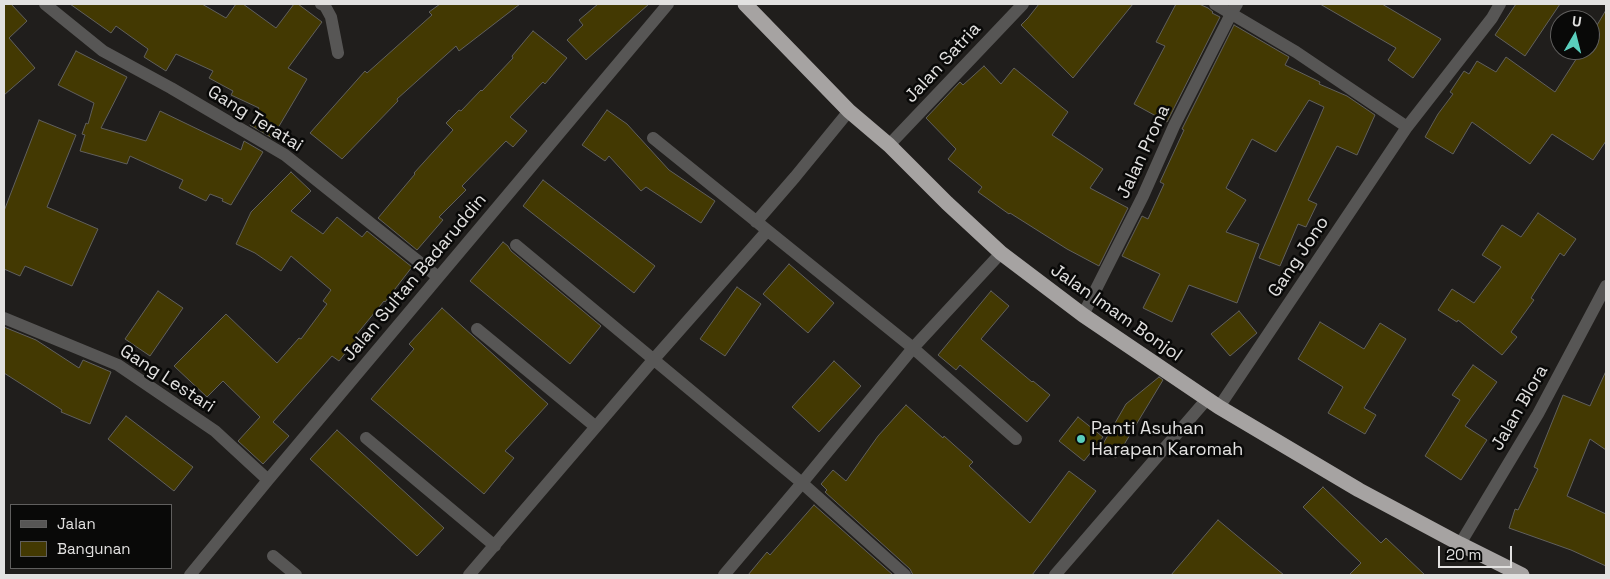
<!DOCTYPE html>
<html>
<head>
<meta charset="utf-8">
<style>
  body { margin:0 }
  #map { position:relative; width:1610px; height:579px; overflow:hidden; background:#201e1c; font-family:"Space Grotesk",sans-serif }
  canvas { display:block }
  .frame { position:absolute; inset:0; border:5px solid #e2e1e0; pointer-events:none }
  .legend { position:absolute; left:10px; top:504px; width:162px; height:65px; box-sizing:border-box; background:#090908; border:1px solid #605f5e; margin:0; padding:6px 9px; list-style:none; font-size:15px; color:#e2e1e0 }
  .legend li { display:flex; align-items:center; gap:10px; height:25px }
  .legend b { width:25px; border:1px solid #605f5e }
  .north { position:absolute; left:1550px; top:10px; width:50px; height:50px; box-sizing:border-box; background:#090908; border:1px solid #605f5e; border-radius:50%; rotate:8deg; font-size:14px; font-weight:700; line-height:20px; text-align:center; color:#e2e1e0 }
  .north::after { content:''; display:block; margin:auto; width:18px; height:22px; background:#5acebc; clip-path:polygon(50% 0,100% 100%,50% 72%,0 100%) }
  .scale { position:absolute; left:1438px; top:546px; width:74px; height:22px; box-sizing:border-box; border:2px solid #e2e1e0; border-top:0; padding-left:6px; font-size:15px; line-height:18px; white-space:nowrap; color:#e2e1e0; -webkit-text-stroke:4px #090908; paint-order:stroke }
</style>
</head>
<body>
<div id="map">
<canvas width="1610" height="579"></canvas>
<div class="frame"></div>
<ul class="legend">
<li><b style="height:6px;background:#575655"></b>Jalan</li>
<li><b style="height:14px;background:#433902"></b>Bangunan</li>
</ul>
<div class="north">U</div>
<div class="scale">20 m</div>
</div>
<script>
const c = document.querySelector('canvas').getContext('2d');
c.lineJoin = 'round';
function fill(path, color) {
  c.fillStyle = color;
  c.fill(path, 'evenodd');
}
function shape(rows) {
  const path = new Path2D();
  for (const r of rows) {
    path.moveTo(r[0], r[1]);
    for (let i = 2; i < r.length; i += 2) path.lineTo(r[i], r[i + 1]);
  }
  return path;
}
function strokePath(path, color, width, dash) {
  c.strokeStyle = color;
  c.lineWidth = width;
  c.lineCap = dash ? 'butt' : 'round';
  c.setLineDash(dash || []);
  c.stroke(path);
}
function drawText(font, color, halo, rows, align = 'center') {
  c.font = font + ' "Space Grotesk",sans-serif';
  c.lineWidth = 5;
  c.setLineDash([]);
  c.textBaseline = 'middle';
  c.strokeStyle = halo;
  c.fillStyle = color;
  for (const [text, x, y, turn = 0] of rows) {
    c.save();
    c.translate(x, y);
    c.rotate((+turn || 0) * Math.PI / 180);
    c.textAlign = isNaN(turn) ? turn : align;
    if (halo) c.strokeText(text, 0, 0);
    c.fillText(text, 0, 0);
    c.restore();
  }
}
const building = shape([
  [4,4,11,4,27,21,9,38,35,68,4,95,4,4],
  [70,4,202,4,226,18,236,4,243,4,276,28,294,4,298,4,322,22,288,68,307,79,272,138,250,125,259,108,231,95,233,91,209,78,213,71,176,54,166,71,144,57,148,49,116,26,111,33,70,4],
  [440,4,520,4,459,51,456,46,397,99,398,101,342,159,310,133,365,71,367,73,432,15,429,12,440,4],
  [598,4,649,4,586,60,567,40,583,25,579,20,598,4],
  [1039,4,1133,4,1073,78,1021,25,1028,18,1039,4],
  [1176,4,1199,4,1208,8,1213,12,1212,13,1220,17,1167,122,1134,104,1165,46,1156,42,1176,4],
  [1320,4,1382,4,1441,39,1413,78,1388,60,1396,48,1320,4],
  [1516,4,1560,4,1525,56,1495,35,1516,4],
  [1606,10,1606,141,1593,160,1552,134,1530,164,1472,122,1453,154,1425,137,1438,114,1453,94,1450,92,1464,71,1469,74,1477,61,1496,72,1506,57,1555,92,1582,50,1590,50,1590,37,1606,10],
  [1234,25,1289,57,1285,65,1320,82,1319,84,1347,96,1375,115,1357,155,1337,146,1308,200,1317,204,1306,227,1298,224,1280,266,1259,258,1324,107,1309,100,1276,152,1252,139,1226,188,1246,200,1226,232,1259,244,1237,303,1189,285,1172,322,1143,308,1160,274,1122,256,1142,216,1148,219,1164,184,1160,182,1184,130,1182,129,1234,25],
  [533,31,567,58,545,84,543,82,510,117,527,131,513,147,506,141,462,186,466,190,439,217,443,220,417,250,378,218,415,174,414,173,453,130,446,123,459,110,461,111,481,90,482,91,513,58,512,56,533,31],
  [76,51,127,77,101,128,146,141,160,111,241,150,244,141,263,152,231,205,222,201,223,199,210,194,206,201,179,188,183,180,130,156,127,164,80,151,85,135,82,134,86,123,88,124,94,103,58,85,76,51],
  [984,66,1001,84,1014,68,1068,112,1052,135,1103,169,1090,188,1128,208,1099,266,1067,249,1010,213,1009,214,978,192,982,187,948,159,956,149,926,118,960,82,963,85,984,66],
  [607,110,627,124,669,170,715,201,701,223,646,187,641,191,609,156,605,161,582,145,607,110],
  [39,120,76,135,47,207,98,229,72,286,25,266,20,276,4,269,4,211,39,120],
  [291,172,311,191,291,211,323,234,337,217,362,237,367,231,412,267,385,302,384,301,357,334,359,336,339,361,332,356,273,422,289,436,263,464,238,441,260,417,223,381,207,397,174,366,226,314,277,363,299,338,301,339,327,304,323,301,331,290,291,256,281,271,255,253,236,244,251,212,291,172],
  [543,180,655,266,634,293,523,206,543,180],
  [1538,213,1576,239,1564,256,1560,253,1531,298,1534,300,1511,332,1517,337,1502,355,1458,320,1457,322,1438,310,1452,289,1474,303,1501,267,1482,255,1502,225,1521,237,1538,213],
  [503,242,508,246,511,251,601,326,570,364,470,281,503,242],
  [789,264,834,303,808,333,763,294,789,264],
  [737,287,761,304,725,356,700,339,737,287],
  [158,291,183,308,150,356,125,339,158,291],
  [991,291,1009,306,981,339,1032,382,1033,381,1050,395,1027,422,960,365,956,370,938,355,991,291],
  [442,308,548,404,505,451,514,458,484,494,371,399,414,349,409,344,442,308],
  [1239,311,1257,333,1230,356,1211,334,1239,311],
  [1320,322,1364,349,1380,323,1406,339,1364,408,1376,415,1365,434,1328,413,1343,387,1298,359,1320,322],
  [4,327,36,340,79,368,83,360,111,372,90,424,61,412,62,410,4,373,4,327],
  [834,361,861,386,819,432,792,407,834,361],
  [1473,365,1497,382,1465,426,1487,440,1461,480,1425,456,1460,400,1452,395,1473,365],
  [1606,371,1606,450,1590,439,1567,496,1606,514,1606,566,1571,550,1509,528,1515,509,1518,510,1538,469,1534,467,1563,395,1590,406,1606,371],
  [1159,377,1163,380,1116,458,1100,449,1126,404,1159,377],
  [906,405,943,438,944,436,973,462,969,466,1030,523,1069,471,1096,491,1032,575,913,575,910,569,825,492,827,490,821,484,833,470,846,481,878,436,906,405],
  [126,416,193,467,174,491,108,439,126,416],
  [1078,417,1103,437,1084,461,1059,441,1078,417],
  [337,430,444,528,417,556,310,459,337,430],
  [1323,487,1381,543,1386,538,1425,575,1349,575,1361,563,1303,507,1323,487],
  [814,505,893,575,748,575,767,552,770,555,814,505],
  [1218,520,1284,575,1171,575,1218,520]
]);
fill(building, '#433902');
strokePath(building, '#61605d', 1);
strokePath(shape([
  [45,4,103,51,171,88,285,155,438,277],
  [321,4,325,6,331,17,338,53],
  [1215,4,1296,52,1407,127],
  [653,138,913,348,802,483,905,575],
  [889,145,1023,4],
  [756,222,795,177,849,111],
  [516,245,802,483,724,575],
  [1001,253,913,348,1016,439],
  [1083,315,1143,196,1174,126,1232,12,1237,4],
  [4,318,118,365,215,431,268,480],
  [477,329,596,427],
  [1219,407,1407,127,1492,18,1500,4],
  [366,438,495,546],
  [1460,544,1538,414,1606,286],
  [273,556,296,575],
  [190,575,268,480,668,4],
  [469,575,654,359,767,231],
  [1055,575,1207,399]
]), '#575655', 12);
strokePath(shape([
  [745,4,849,111,889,145,947,203,1001,253,1083,315,1219,407,1359,490,1460,544,1522,575]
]), '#a6a3a2', 15);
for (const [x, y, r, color] of [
  [1081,439,5,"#5acebc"]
]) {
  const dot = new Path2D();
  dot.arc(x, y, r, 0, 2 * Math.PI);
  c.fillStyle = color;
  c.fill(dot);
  strokePath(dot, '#090908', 2);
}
drawText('18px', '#e2e1e0', '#090908', [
  ["Jalan Satria",943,63,-47],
  ["Gang Teratai",255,119,32],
  ["Jalan Prona",1144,152,-65],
  ["Gang Jono",1299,257,-56],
  ["Jalan Sultan Badaruddin",415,278,-50],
  ["Jalan Imam Bonjol",1116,313,35],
  ["Gang Lestari",167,379,33],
  ["Jalan Blora",1520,408,-60]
]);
drawText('18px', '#e2e1e0', '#090908', [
  ["Panti Asuhan",1091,429],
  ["Harapan Karomah",1091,450]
], 'left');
</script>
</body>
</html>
